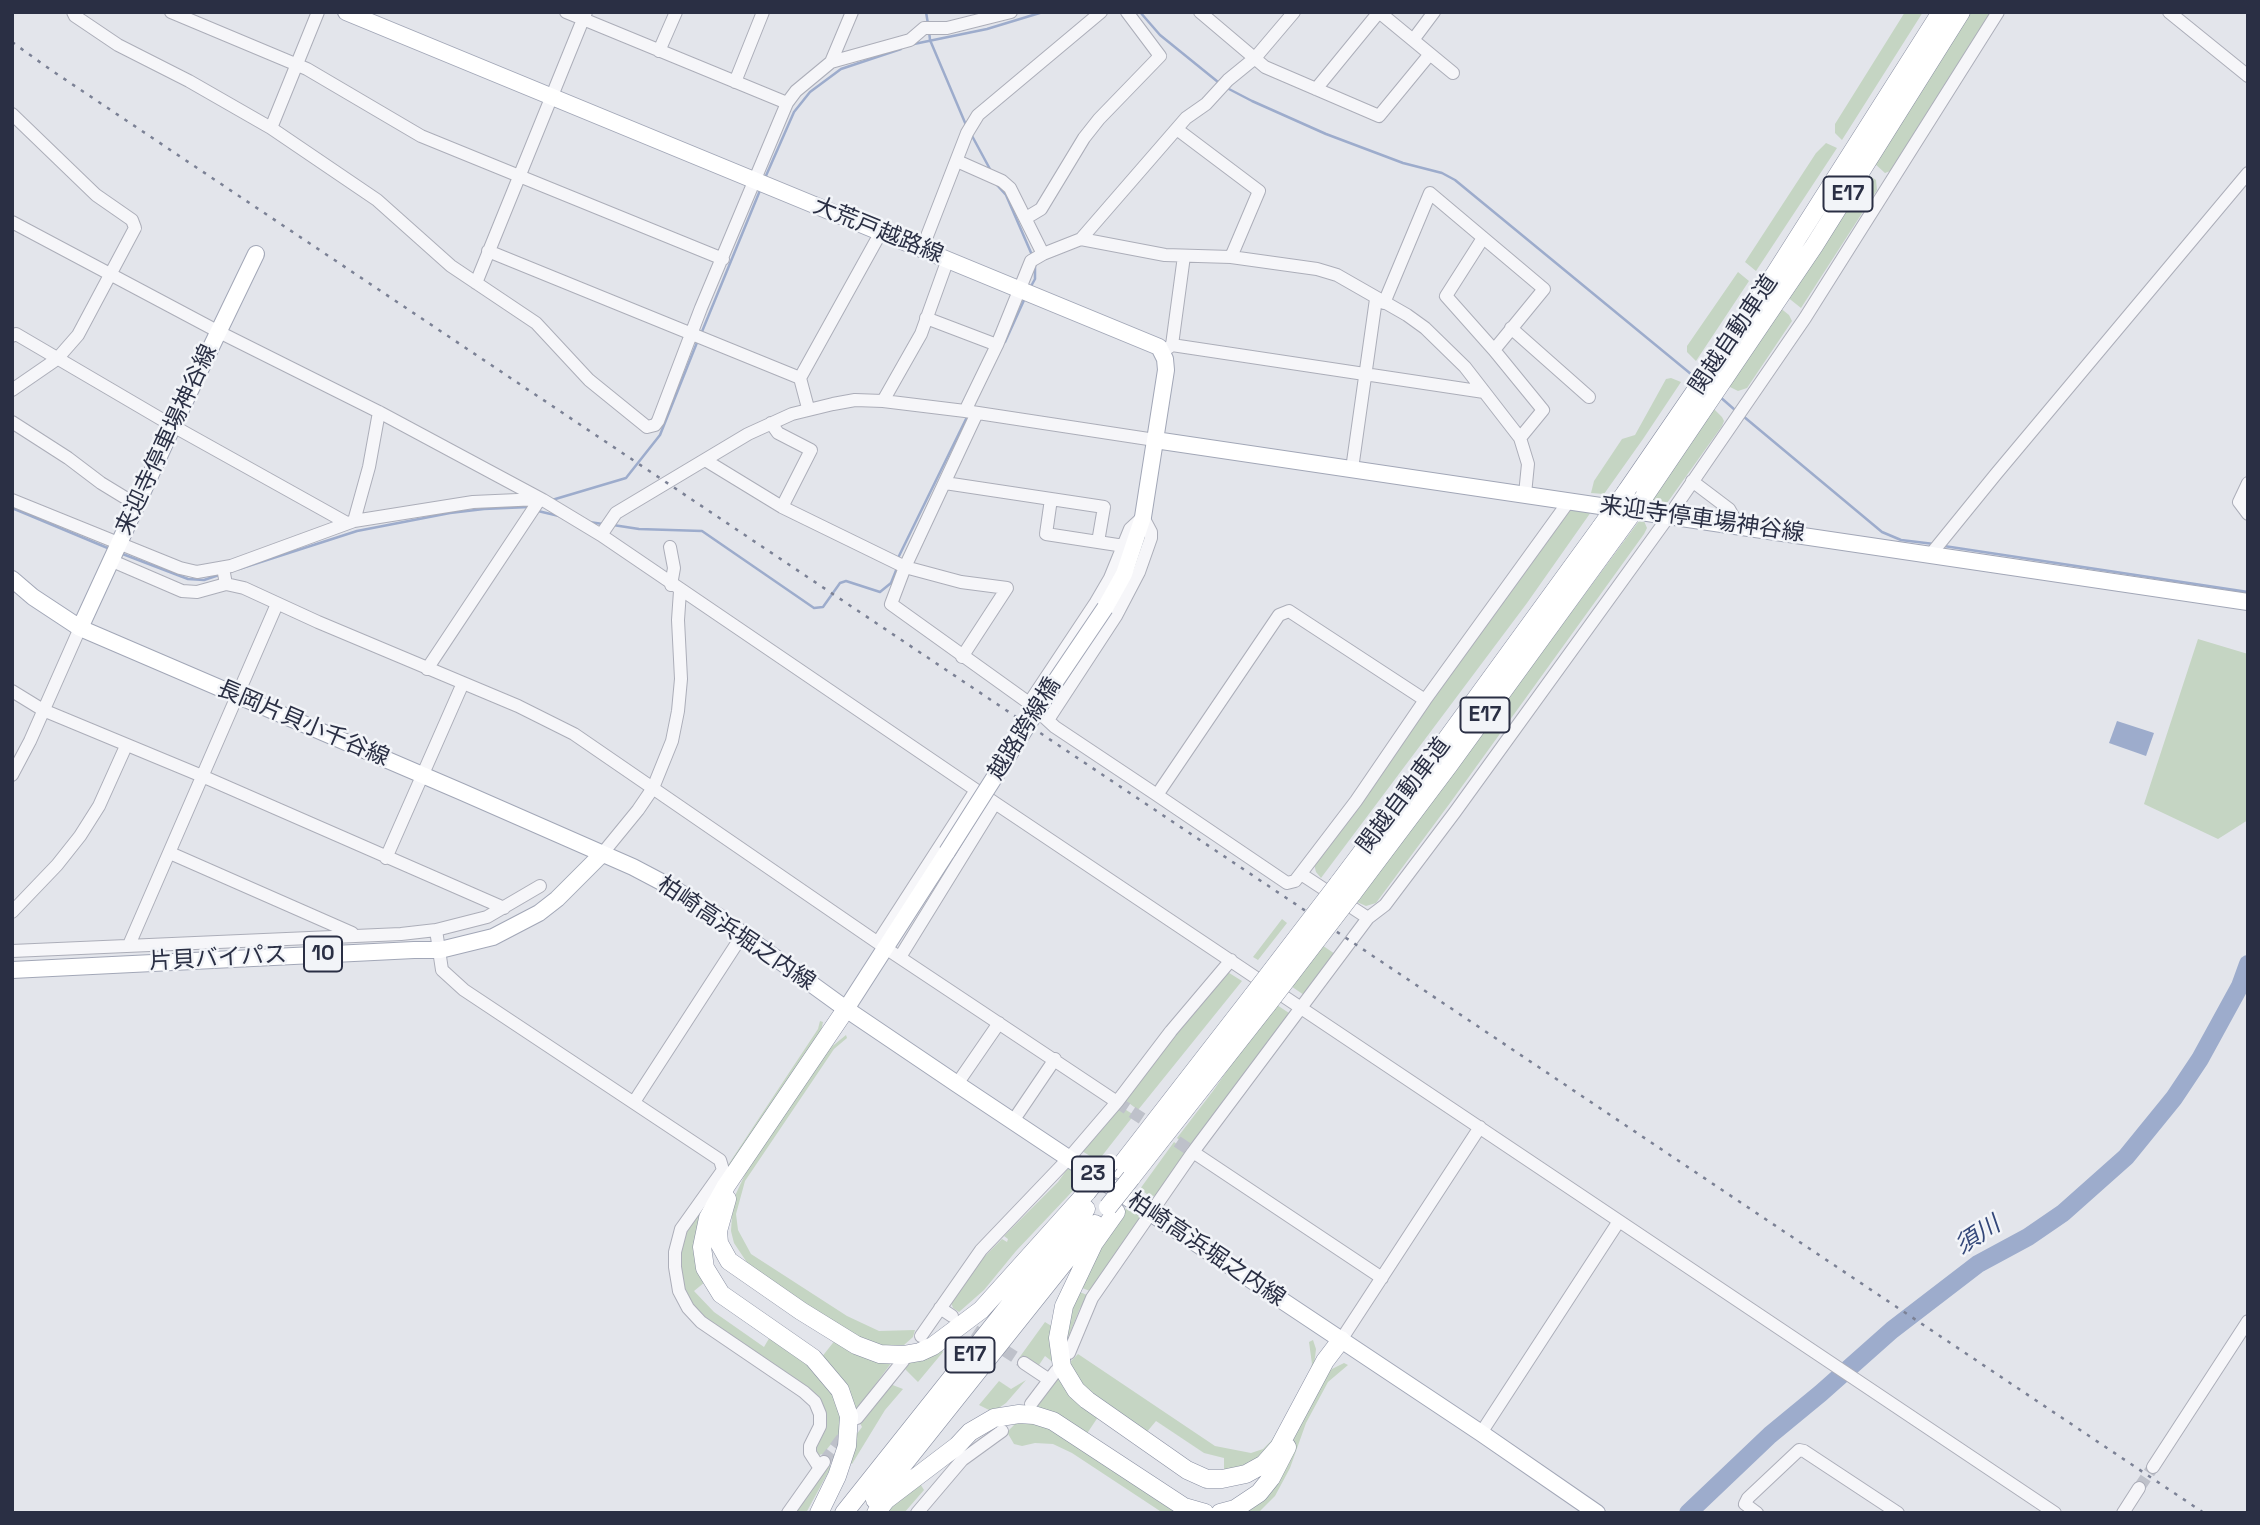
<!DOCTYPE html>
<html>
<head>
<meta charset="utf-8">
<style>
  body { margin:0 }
  #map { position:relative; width:2260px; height:1525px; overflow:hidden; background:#e3e5eb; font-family:"Space Grotesk",sans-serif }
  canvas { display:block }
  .frame { position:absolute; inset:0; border:14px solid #2a2f44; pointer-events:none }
</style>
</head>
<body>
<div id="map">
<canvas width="2260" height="1525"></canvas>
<div class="frame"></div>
</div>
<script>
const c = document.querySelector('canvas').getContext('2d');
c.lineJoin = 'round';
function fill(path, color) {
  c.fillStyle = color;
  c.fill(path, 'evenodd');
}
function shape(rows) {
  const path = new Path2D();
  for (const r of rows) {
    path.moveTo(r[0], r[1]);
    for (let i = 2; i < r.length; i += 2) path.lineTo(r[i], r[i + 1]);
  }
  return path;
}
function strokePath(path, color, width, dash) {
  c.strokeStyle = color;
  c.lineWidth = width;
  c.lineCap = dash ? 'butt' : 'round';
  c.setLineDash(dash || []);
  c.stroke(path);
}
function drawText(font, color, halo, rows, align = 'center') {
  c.font = font + ' "Space Grotesk","Noto Sans JP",sans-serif';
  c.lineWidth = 5;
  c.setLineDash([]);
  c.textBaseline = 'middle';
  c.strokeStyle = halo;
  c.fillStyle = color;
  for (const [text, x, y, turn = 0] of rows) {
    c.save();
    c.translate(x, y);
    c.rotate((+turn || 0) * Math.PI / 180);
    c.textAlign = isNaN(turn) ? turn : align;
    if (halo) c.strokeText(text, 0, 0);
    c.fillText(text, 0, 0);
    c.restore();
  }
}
fill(shape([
  [1905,12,1923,12,1842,140,1835,133,1835,124],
  [1969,12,1992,12,1893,170,1885,173,1874,163],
  [1826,143,1837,148,1756,271,1745,262,1816,153],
  [1867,174,1876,180,1877,190,1801,308,1786,296],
  [1738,272,1749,281,1696,361,1687,352,1687,346],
  [1779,307,1789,315,1792,321,1747,388,1738,391,1726,385],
  [1671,378,1681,382,1643,439,1604,494,1591,493,1594,481,1622,439,1635,435,1666,379],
  [1712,407,1722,417,1724,421,1722,426,1667,503,1646,501],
  [1570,508,1591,512,1527,603,1321,878,1316,872,1314,864],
  [1639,521,1644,521,1647,528,1644,534,1450,803,1376,903,1366,906,1357,902],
  [2198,639,2248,654,2248,820,2218,839,2144,804],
  [1282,919,1287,923,1258,960,1253,957],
  [1319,943,1335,954,1304,995,1288,984],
  [1226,971,1242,981,1138,1110,1125,1100,1124,1095],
  [1274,1003,1289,1013,1191,1147,1185,1144,1177,1138,1213,1091],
  [820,1021,823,1022,821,1031,707,1205,705,1282,694,1291,714,1312,764,1347,771,1335,823,1375,840,1410,841,1422,840,1433,823,1454,819,1455,814,1447,825,1429,825,1412,697,1313,683,1289,678,1264,685,1230,818,1029],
  [846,1035,847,1038,834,1049,745,1181,736,1214,738,1230,751,1254,847,1316,879,1331,915,1330,913,1337,904,1345,882,1346,850,1334,748,1264,734,1243,731,1231,733,1200,749,1166,829,1049],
  [1123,1108,1134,1115,1098,1161,1082,1151,1113,1109],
  [1174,1142,1185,1150,1187,1156,1161,1193,1151,1197,1140,1189],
  [1068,1168,1084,1179,1016,1251,984,1290,959,1312,953,1308,950,1299,978,1263,1002,1239,1007,1242,1008,1239,1004,1236,1058,1182],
  [1127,1207,1141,1217,1090,1291,1082,1288,1080,1292,1089,1296,1080,1308,1065,1345,1064,1323,1096,1250],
  [1045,1322,1053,1327,1050,1349,1054,1363,1045,1356,1039,1365,1033,1365,1019,1358],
  [836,1339,892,1362,854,1413,849,1388,834,1369,821,1358],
  [1313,1340,1316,1349,1314,1366,1270,1448,1244,1468,1224,1472,1224,1458,1204,1453,1156,1421,1146,1433,1088,1390,1075,1376,1070,1362,1078,1354,1215,1446,1251,1453,1263,1449,1272,1440,1296,1399,1310,1370,1312,1364,1309,1342],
  [941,1349,943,1352,918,1382,905,1369,909,1361],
  [1344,1363,1348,1365,1328,1382,1306,1423,1290,1468,1275,1496,1258,1513,1237,1513,1283,1465,1294,1437,1326,1375,1332,1369],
  [1059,1372,1100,1414,1086,1435,1036,1405],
  [1026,1380,1006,1403,993,1412,979,1405,999,1381,1011,1389],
  [890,1384,903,1389,885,1410,852,1464,848,1462,853,1439,862,1427,860,1423],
  [1037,1420,1188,1513,1163,1513,1072,1453,1053,1444,1035,1443,1022,1446,1014,1444,1007,1432,1017,1422],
  [827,1464,831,1467,806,1513,794,1513],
  [919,1482,924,1490,904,1513,885,1513]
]), '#c5d5c3');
fill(shape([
  [2117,721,2154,733,2146,756,2109,743]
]), '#9daccc');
strokePath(shape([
  [926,12,928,24],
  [1140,12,1160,35,1218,82],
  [929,31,930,40,966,125],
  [914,44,987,29,1043,12],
  [1227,88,1252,101,1326,134,1403,163,1442,173,1455,180,1697,379],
  [971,134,991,171],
  [765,178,794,112,810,92,841,69,901,49],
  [996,184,1006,195,1032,255],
  [1030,288,1035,279,1035,265],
  [701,334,761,188],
  [1005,342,1025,298],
  [1719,396,1735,410],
  [1743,416,1882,532,1901,540,1934,544],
  [552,500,626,478,660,435,698,340],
  [12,508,110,549],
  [538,511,559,516],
  [589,522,603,524],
  [613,525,639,529,702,531,814,608,823,607,840,583,846,581,880,592,891,583,897,568],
  [1944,546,2248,592],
  [120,553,188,579,204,580,219,575],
  [898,558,967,417],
  [239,569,357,531,450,513,484,509,529,507]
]), '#9daccc', 2.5);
strokePath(shape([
  [1688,1513,1770,1435,1821,1393,1892,1330,1978,1264,2028,1237,2063,1213,2126,1157,2174,1098,2200,1059,2240,986,2248,964]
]), '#9daccc', 18);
strokePath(shape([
  [1117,1102,1193,1152],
  [959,1321,1024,1363],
  [824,1462,848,1430],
  [2139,1488,2153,1467]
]), '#bec1ca', 12, [12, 6]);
const minor = shape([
  [73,12,75,16,118,45,189,81,271,128,377,200,451,266,536,323,589,380,647,427,655,425,658,421,701,308,779,122,787,103,796,91,831,62,910,40,924,28,947,28,1011,12],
  [171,12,307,69,421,136,723,259],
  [566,12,787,103],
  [1200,12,1265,67,1379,116,1430,54],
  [2169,12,2248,76],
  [1413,40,1434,12],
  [659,51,676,12],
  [831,62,852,12],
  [735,82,763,12],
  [1316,89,1379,12,1453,73],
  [12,114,96,195,132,220,135,228,78,335,57,359,12,390],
  [271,128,318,12],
  [1178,130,1259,191,1231,257],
  [957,161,1002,181,1010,188,1043,254],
  [1026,218,1041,209,1084,138,1099,119,1160,56,1127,12],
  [12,222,219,332,379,412,543,500,601,535,995,803,2055,1513],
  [1483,238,1446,296,1494,350],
  [1081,239,1186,118,1206,104,1228,80,1255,58,1294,12],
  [922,249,967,133,978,115,1101,12],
  [488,251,800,378],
  [476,283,586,12],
  [1384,303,1430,193,1544,289,1494,350,1543,410,1520,438],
  [926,318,997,345],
  [1511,328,1589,397],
  [12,336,16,334,173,426,347,523],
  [1172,345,1484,392],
  [1165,350,1172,345,1184,256],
  [883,401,921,334,948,259],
  [808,408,800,378,881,232],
  [965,411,997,345,1031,261,1043,254,1081,239,1165,255,1231,257,1317,269,1337,275,1407,315,1425,328,1465,367,1520,438,1528,464,1525,494],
  [977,413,905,567,891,604,1029,703,1055,727,1157,795,1279,615,1289,611,1425,700],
  [12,422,68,458,101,483,137,505],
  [771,423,778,433,811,450,782,507],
  [705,460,782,507,905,567,961,582,1007,588,962,657],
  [1352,469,1376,299],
  [1692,481,1729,509,1738,525],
  [945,483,1104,507,1098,542],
  [2248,483,2239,502,2248,514],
  [1051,499,1046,534,1124,546],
  [12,500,180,568,197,572,231,566,354,521,473,502,540,499],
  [354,521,369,467,379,412],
  [601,535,616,513,748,434,792,414,833,404,855,400,883,401,965,411,1155,440],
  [670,547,674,568,671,585],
  [1931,554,1996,474,2248,173],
  [110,560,182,591,197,592,226,584],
  [223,568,226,584,244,588,318,622,518,706,574,734,887,949,1117,1102],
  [427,669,540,499],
  [12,691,43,710,202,776,504,908],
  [1029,703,1096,602,1110,578,1130,529,1143,517,1151,532,1151,538,1139,572,1116,616,1048,720],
  [12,775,30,741,80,628],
  [1157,795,1287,883,1295,881,1356,801,1425,700,1569,501],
  [170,853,352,933],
  [602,854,638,810,653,788,672,741,678,711,681,679,678,620,680,591],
  [386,858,463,683],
  [1301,874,1368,918],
  [12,912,57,865,80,836,99,806,126,746],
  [436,930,442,970,464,990,720,1160,723,1170,681,1229,675,1252,675,1267,679,1291,688,1308,701,1322,804,1392,815,1402,820,1414,820,1426,810,1446,810,1453,819,1467],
  [878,942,976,790],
  [129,945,277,604],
  [12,951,401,934,436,930,487,917,540,886],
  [900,957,995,803],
  [957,1084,999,1023],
  [634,1102,743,934],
  [1013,1121,1055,1059],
  [1193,1152,1382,1278],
  [940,1308,952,1316],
  [921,1336,981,1250,1069,1158,1117,1102,1171,1031,1231,960],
  [1341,1340,1480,1127],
  [1069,1353,1092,1298,1193,1152,1368,918,1385,905,1455,812,1669,516,1805,318,1998,12],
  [1024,1363,1048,1379],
  [1031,1404,1056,1371],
  [857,1418,903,1361],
  [1481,1433,1619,1221],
  [2153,1467,2248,1321],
  [788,1513,824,1462],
  [917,1513,962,1460,1002,1431],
  [1757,1513,1745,1504,1748,1498,1799,1450,1804,1451,1898,1513],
  [2123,1513,2139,1488]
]);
const major = shape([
  [346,12,1159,347,1165,359,1166,370,1143,517,1124,574,1105,608],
  [1155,440,2248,602],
  [12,579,33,597,80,628,462,792,633,867,671,887,719,917,846,1009,957,1084,1481,1433,1597,1513],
  [80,628,173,426,256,254],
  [12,970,414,950,440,950,493,937,539,913,557,899,602,854],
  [846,1009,947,852]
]);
const highway = shape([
  [1626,492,1762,294,1941,12],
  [1644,497,1814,246,1961,12],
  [1338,884,1438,751,1601,527],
  [1352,894,1449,765,1617,534],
  [1118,1169,1253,995],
  [1131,1178,1267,1005],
  [727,1199,718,1231,719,1243,729,1261,801,1311,856,1345,880,1354,903,1355,920,1352,933,1346,981,1310,1087,1192],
  [1116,1212,1094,1243,1064,1306,1058,1338,1062,1367,1076,1390,1087,1400,1187,1470,1207,1479,1222,1479,1246,1474,1264,1464,1279,1447,1325,1361,1341,1340],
  [875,1500,1095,1224],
  [819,1513,837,1476,847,1446,849,1416,840,1390,813,1358,721,1294,705,1268,702,1247,708,1218,726,1186,846,1009],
  [844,1513,1086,1209],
  [876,1513,886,1500,957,1446,970,1432,994,1418,1019,1414,1034,1415,1053,1421,1184,1507,1205,1513],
  [1220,1513,1235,1509,1259,1493,1271,1478,1287,1447]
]);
strokePath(minor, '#acaeb9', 14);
strokePath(major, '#a2a7b7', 18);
strokePath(highway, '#898fa2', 19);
strokePath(minor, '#f6f6f9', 12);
strokePath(major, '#fff', 16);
strokePath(highway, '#fff', 18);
strokePath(shape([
  [12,42,51,70,2204,1513]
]), '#7b8195', 2.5, [3.5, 7]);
const majorBridge = shape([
  [947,852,1055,682,1105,608]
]);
const highwayBridge = shape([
  [1601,527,1626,492],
  [1617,534,1644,497],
  [1253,995,1338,884],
  [1267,1005,1352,894],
  [1087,1192,1110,1163],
  [1108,1207,1131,1178]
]);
strokePath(majorBridge, '#a2a7b7', 18, []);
strokePath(highwayBridge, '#898fa2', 19, []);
strokePath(majorBridge, '#fff', 16);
strokePath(highwayBridge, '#fff', 18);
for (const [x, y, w] of [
  [1848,194,49],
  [1485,715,49],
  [323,954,38],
  [1093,1174,42],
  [970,1355,49]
]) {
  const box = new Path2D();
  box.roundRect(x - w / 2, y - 17.5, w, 35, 5);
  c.fillStyle = '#f2f4f8';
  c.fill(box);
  strokePath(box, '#2a2f44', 2);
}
drawText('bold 21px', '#2a2f44', null, [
  ["E17",1848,194],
  ["E17",1485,715],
  ["10",323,954],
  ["23",1093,1174],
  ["E17",970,1355]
]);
drawText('23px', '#2a2f44', '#f2f4f8', [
  ["大荒戸越路線",878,231,22],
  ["関越自動車道",1734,335,-56],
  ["来迎寺停車場神谷線",167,440,-65],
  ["来迎寺停車場神谷線",1702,520,8],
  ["長岡片貝小千谷線",303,724,23],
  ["越路跨線橋",1025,729,-58],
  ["関越自動車道",1404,796,-53],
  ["柏崎高浜堀之内線",736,934,34],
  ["片貝バイパス",218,959,-3],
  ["柏崎高浜堀之内線",1206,1250,34]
]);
drawText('italic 24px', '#334779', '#f2f4f8', [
  ["須川",1978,1236,-33]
]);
</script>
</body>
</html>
